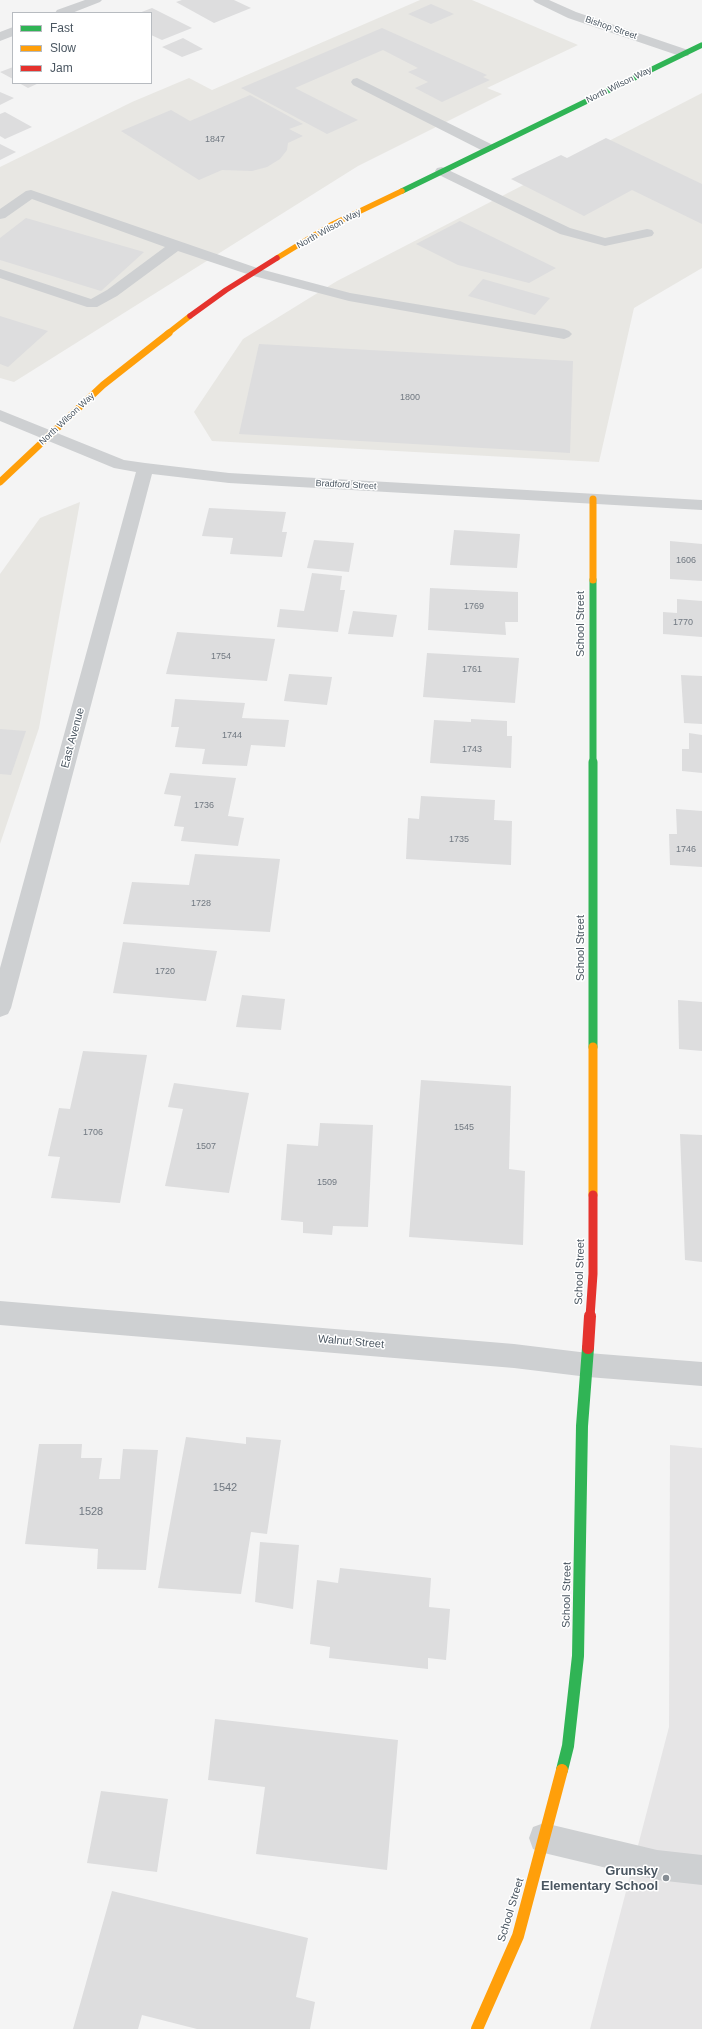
<!DOCTYPE html>
<html>
<head>
<meta charset="utf-8">
<style>
  body { margin:0 }
  #map { position:relative; width:702px; height:2029px; overflow:hidden; background:#f4f4f4; font-family:Arial,sans-serif }
  canvas { display:block }
  .legend { position:absolute; left:12px; top:12px; width:140px; height:72px; box-sizing:border-box; background:#fff; border:1px solid #b7bbc0; margin:0; padding:5px 7px; list-style:none; font-size:12px; color:#4a5661 }
  .legend li { display:flex; align-items:center; gap:8px; height:20px }
  .legend b { width:20px; border:1px solid #b7bbc0 }
</style>
</head>
<body>
<div id="map">
<canvas width="702" height="2029"></canvas>
<ul class="legend">
<li><b style="height:5px;background:#30b455"></b>Fast</li>
<li><b style="height:5px;background:#ff9f0a"></b>Slow</li>
<li><b style="height:5px;background:#e5322d"></b>Jam</li>
</ul>
</div>
<script>
const c = document.querySelector('canvas').getContext('2d');
c.lineJoin = 'round';
function fill(path, color) {
  c.fillStyle = color;
  c.fill(path, 'evenodd');
}
function shape(rows) {
  const path = new Path2D();
  for (const r of rows) {
    path.moveTo(r[0], r[1]);
    for (let i = 2; i < r.length; i += 2) path.lineTo(r[i], r[i + 1]);
  }
  return path;
}
function strokePath(path, color, width, dash) {
  c.strokeStyle = color;
  c.lineWidth = width;
  c.lineCap = dash ? 'butt' : 'round';
  c.setLineDash(dash || []);
  c.stroke(path);
}
function drawText(font, color, halo, rows, align = 'center') {
  c.font = font + ' Arial,sans-serif';
  c.lineWidth = 3;
  c.setLineDash([]);
  c.textBaseline = 'middle';
  c.strokeStyle = halo;
  c.fillStyle = color;
  for (const [text, x, y, turn = 0] of rows) {
    c.save();
    c.translate(x, y);
    c.rotate((+turn || 0) * Math.PI / 180);
    c.textAlign = isNaN(turn) ? turn : align;
    if (halo) c.strokeText(text, 0, 0);
    c.fillText(text, 0, 0);
    c.restore();
  }
}
fill(shape([
  [420,0,472,0,578,45,487,88,502,94,358,166,14,382,0,378,0,167,132,102,189,78,212,90],
  [702,93,702,268,634,308,599,462,212,441,194,412,243,339,337,281],
  [80,502,39,728,0,844,0,574,40,518]
]), '#e8e7e3');
fill(shape([
  [670,1445,702,1448,702,2029,590,2029,669,1727]
]), '#e6e5e6');
fill(shape([
  [182,0,234,0,251,8,214,23,176,2],
  [431,4,454,14,431,24,408,14],
  [152,8,192,28,162,40,151,35,151,13,139,13],
  [382,28,487,75,483,77,490,80,442,102,415,88,428,82,408,72,418,68,383,50,295,88,358,120,327,134,241,88],
  [183,38,203,49,182,57,162,47],
  [13,67,13,79,0,72],
  [19,83,39,83,28,88],
  [0,92,14,98,0,105],
  [250,95,303,124,289,129,303,136,288,143,287,150,280,159,267,167,252,171,222,170,199,180,121,131,171,110,190,121],
  [5,112,32,127,5,139,0,136,0,114],
  [606,138,702,184,702,224,632,190,584,216,511,179,561,155,567,158],
  [0,144,16,152,0,160],
  [26,218,144,252,101,291,0,260,0,238],
  [460,221,556,268,529,283,458,265,416,244],
  [483,279,550,298,535,315,468,296],
  [0,316,48,331,8,367,0,364],
  [259,344,573,361,570,453,239,434],
  [209,508,286,512,282,532,287,532,282,557,230,554,233,538,202,536],
  [454,530,520,534,517,568,450,565],
  [314,540,354,543,349,572,307,568],
  [670,541,702,544,702,581,670,579],
  [312,573,342,576,340,590,345,590,338,632,277,627,280,609,304,611],
  [430,588,518,592,518,622,505,622,506,635,428,630],
  [677,599,702,601,702,637,663,634,663,612,677,613],
  [353,611,397,615,393,637,348,634],
  [177,632,275,639,267,681,166,674],
  [427,653,519,658,515,703,423,697],
  [289,674,332,677,327,705,284,701],
  [681,675,702,676,702,724,684,723],
  [175,699,245,703,242,718,289,720,285,747,251,745,247,766,202,764,205,749,175,747,179,727,171,727],
  [471,719,507,721,507,736,512,736,511,768,430,763,434,720,471,722],
  [0,729,26,731,11,775,0,774],
  [689,733,702,735,702,773,682,771,682,749,689,749],
  [170,773,236,778,228,816,244,818,238,846,181,841,184,827,174,826,181,796,164,794],
  [421,796,495,800,494,820,512,821,511,865,406,859,408,818,419,819],
  [676,809,702,811,702,867,670,865,669,834,677,834],
  [195,854,280,859,270,932,123,924,132,882,189,885],
  [123,942,217,951,206,1001,113,993],
  [242,995,285,999,281,1030,236,1027],
  [678,1000,702,1002,702,1051,679,1049],
  [83,1051,147,1055,120,1203,51,1198,60,1157,48,1156,59,1108,70,1109],
  [421,1080,511,1086,509,1169,525,1171,523,1245,409,1237],
  [174,1083,249,1093,229,1193,165,1186,183,1109,168,1107],
  [320,1123,373,1125,368,1227,333,1226,332,1235,303,1233,303,1222,281,1220,287,1144,318,1146],
  [680,1134,702,1135,702,1262,685,1260],
  [186,1437,246,1444,246,1437,281,1440,267,1534,251,1532,241,1594,158,1588],
  [39,1444,82,1444,81,1458,102,1458,99,1479,120,1479,123,1449,158,1450,146,1570,97,1569,98,1549,25,1544],
  [260,1542,299,1545,293,1609,255,1602],
  [340,1568,431,1578,429,1607,450,1609,446,1660,428,1658,428,1669,329,1658,330,1647,310,1644,317,1580,338,1583],
  [215,1719,398,1740,387,1870,256,1854,265,1787,208,1780],
  [101,1791,168,1799,157,1872,87,1863],
  [112,1891,308,1938,296,1997,315,2002,310,2029,197,2029,142,2015,138,2029,73,2029]
]), '#ddddde');
fill(shape([
  [357,78,493,145,495,148,488,152,483,151,353,85,351,82,353,79,357,78],
  [442,167,570,228,605,238,647,229,652,230,654,233,652,236,605,246,560,234,437,174,435,171,437,168,442,167],
  [31,190,260,269,350,293,564,329,569,331,572,334,569,337,564,339,349,301,250,275,178,251,117,296,97,307,87,307,0,278,0,269,91,299,107,290,165,247,32,199,5,218,0,219,0,209,26,191,31,190],
  [544,1823,657,1850,702,1855,702,1885,657,1880,544,1853,533,1849,529,1838,533,1827,544,1823]
]), '#ced0d2');
fill(shape([
  [85,0,102,0,100,2,72,13,55,13,57,10,85,0],
  [533,0,549,0,576,12,688,50,690,53,688,56,680,56,568,18,535,2,533,0],
  [13,27,13,36,0,41,0,32,13,27],
  [0,410,124,460,145,463,229,473,702,500,702,510,229,483,152,474,11,1008,8,1014,0,1017,0,968,136,472,114,468,0,421,0,410],
  [0,1301,514,1344,588,1353,702,1362,702,1386,588,1377,514,1368,0,1325,0,1301]
]), '#ced0d2');
strokePath(shape([
  [402,191,702,45]
]), '#30b455', 5.5);
strokePath(shape([
  [593,580,593,763]
]), '#30b455', 7);
strokePath(shape([
  [593,762,593,1047]
]), '#30b455', 9);
strokePath(shape([
  [562,1770,568,1746,578,1656,582,1426,588,1348]
]), '#30b455', 12);
strokePath(shape([
  [277,258,331,225,402,191],
  [167,334,190,316]
]), '#ff9f0a', 5.5);
strokePath(shape([
  [0,482,103,385,169,333],
  [593,499,593,580]
]), '#ff9f0a', 7);
strokePath(shape([
  [593,1047,593,1195]
]), '#ff9f0a', 9);
strokePath(shape([
  [477,2029,518,1936,562,1770]
]), '#ff9f0a', 12);
strokePath(shape([
  [190,316,226,290,277,258]
]), '#e5322d', 5.5);
strokePath(shape([
  [590,1317,593,1274,593,1195]
]), '#e5322d', 9);
strokePath(shape([
  [588,1348,590,1316]
]), '#e5322d', 12);
for (const [x, y, r, color] of [
  [666,1878,4,"#868d94"]
]) {
  const dot = new Path2D();
  dot.arc(x, y, r, 0, 2 * Math.PI);
  c.fillStyle = color;
  c.fill(dot);
  strokePath(dot, '#fff', 1.5);
}
drawText('9px', '#4a5661', '#fff', [
  ["Bishop Street",611,28,19],
  ["North Wilson Way",619,85,-26],
  ["North Wilson Way",329,229,-29],
  ["North Wilson Way",67,419,-43],
  ["Bradford Street",346,485,3]
]);
drawText('9px', '#707881', null, [
  ["1847",215,140],
  ["1800",410,398],
  ["1606",686,561],
  ["1769",474,607],
  ["1770",683,623],
  ["1754",221,657],
  ["1761",472,670],
  ["1744",232,736],
  ["1743",472,750],
  ["1736",204,806],
  ["1735",459,840],
  ["1746",686,850],
  ["1728",201,904],
  ["1720",165,972],
  ["1545",464,1128],
  ["1706",93,1133],
  ["1507",206,1147],
  ["1509",327,1183]
]);
drawText('11px', '#4a5661', '#fff', [
  ["School Street",581,624,-90],
  ["East Avenue",73,738,-75],
  ["School Street",581,948,-90],
  ["School Street",580,1272,-88],
  ["Walnut Street",351,1342,5],
  ["School Street",567,1595,-89],
  ["School Street",511,1910,-73]
]);
drawText('11px', '#707881', null, [
  ["1542",225,1488],
  ["1528",91,1512]
]);
drawText('bold 13px', '#4a5661', '#fff', [
  ["Grunsky",658,1871],
  ["Elementary School",658,1886]
], 'right');
</script>
</body>
</html>
